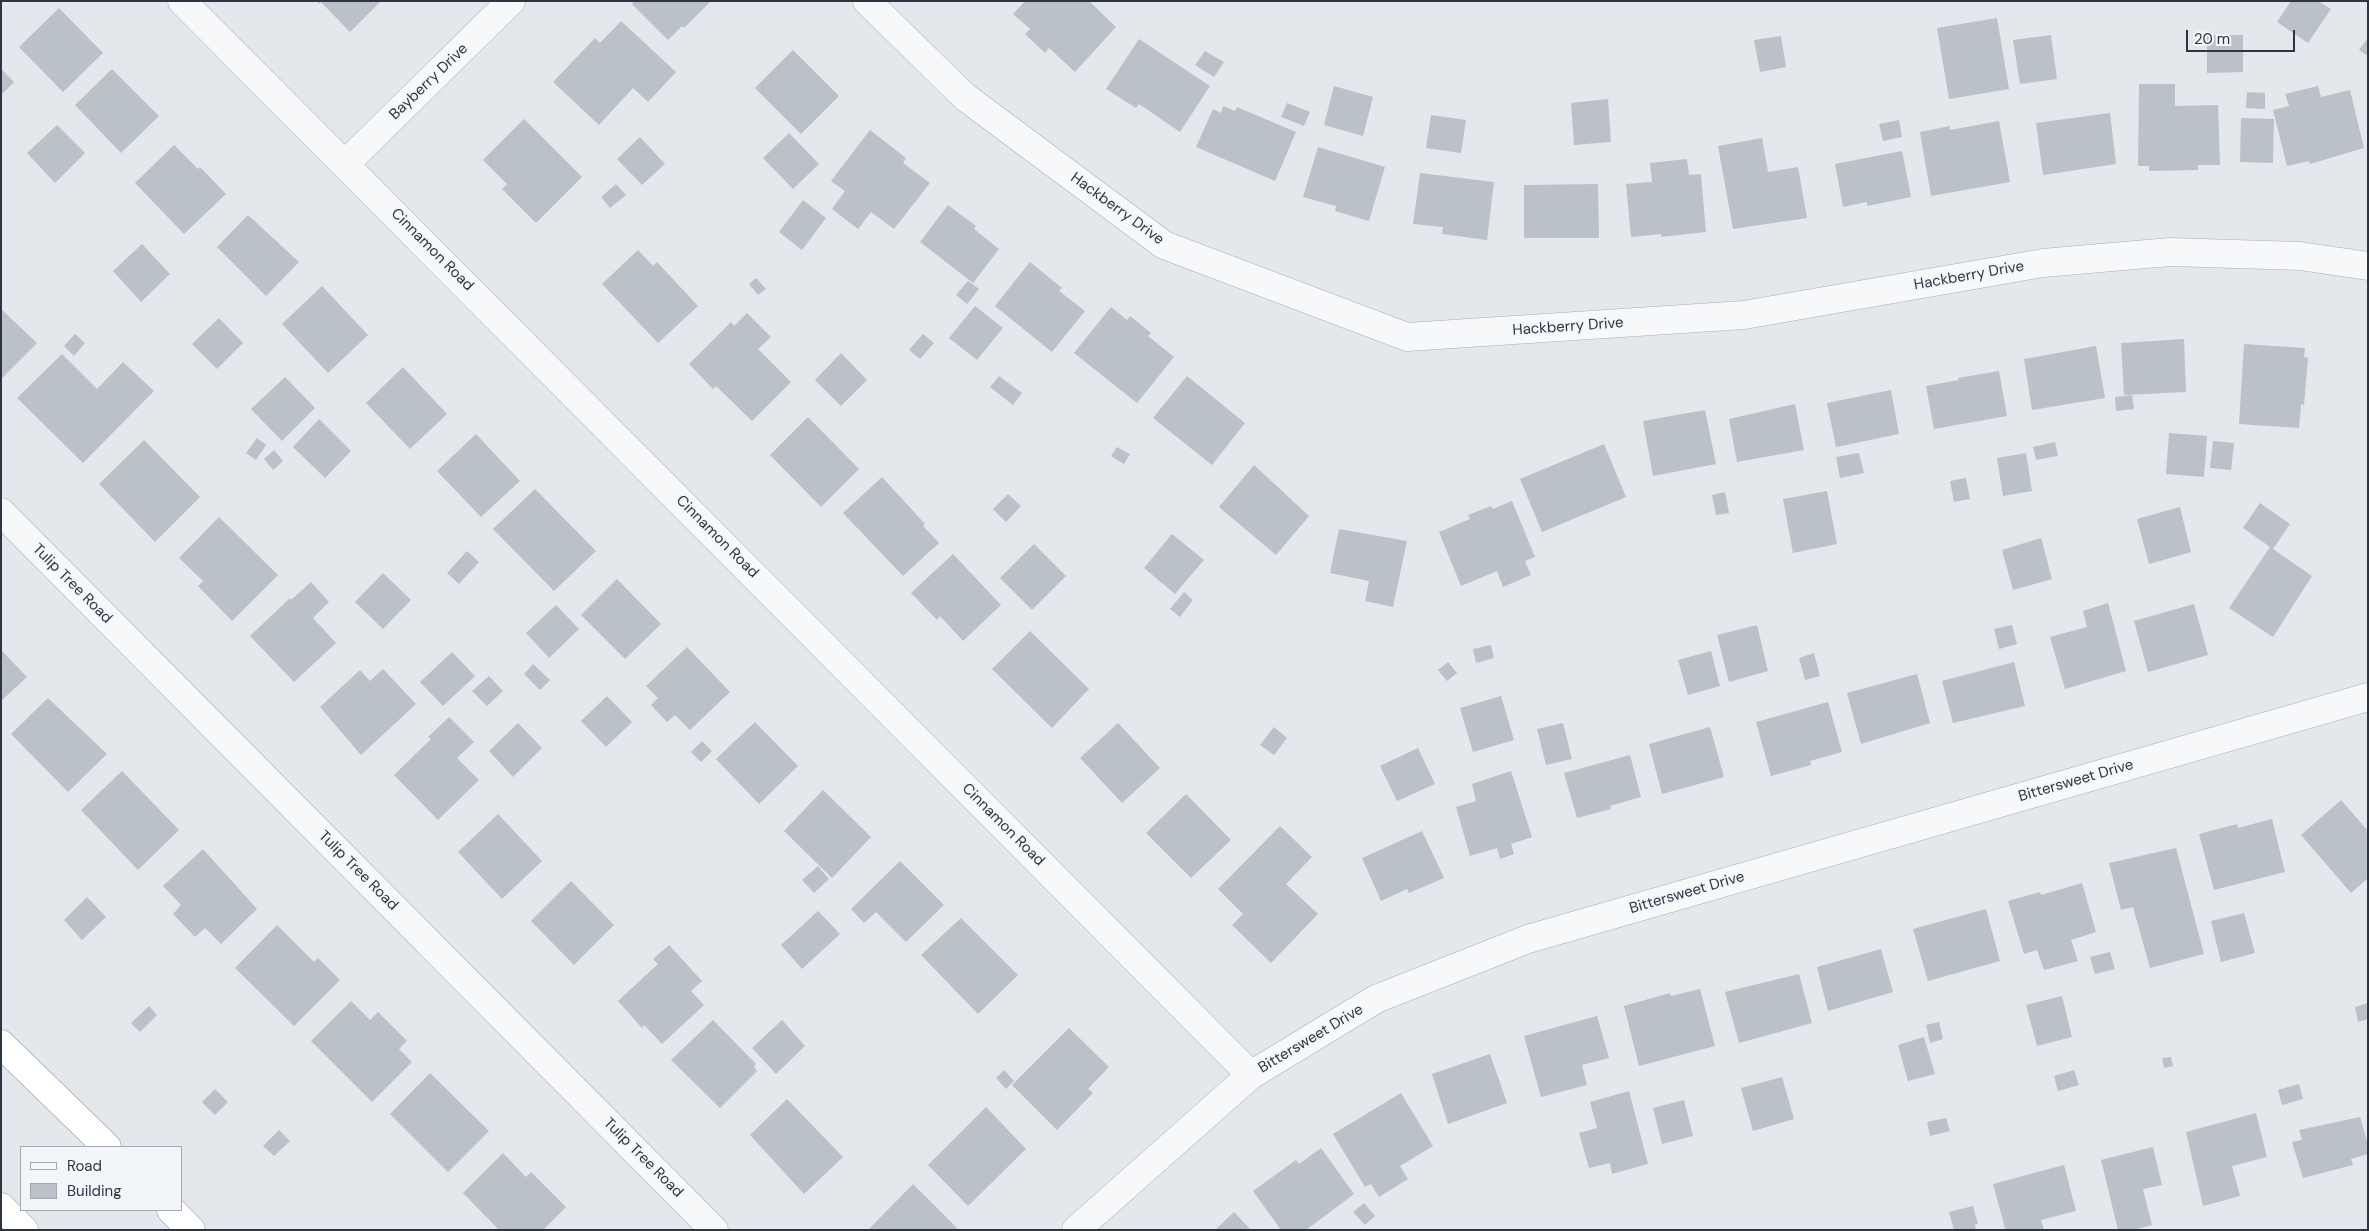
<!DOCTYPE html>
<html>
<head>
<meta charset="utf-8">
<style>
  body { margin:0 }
  #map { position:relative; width:2369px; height:1231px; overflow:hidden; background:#e4e7eb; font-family:"DM Sans",sans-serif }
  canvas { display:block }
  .frame { position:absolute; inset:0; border:2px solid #2c3643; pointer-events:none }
  .legend { position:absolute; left:20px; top:1146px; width:162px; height:65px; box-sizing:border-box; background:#f3f6f8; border:1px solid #a3a9b0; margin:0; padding:6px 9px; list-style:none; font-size:15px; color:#2c3643 }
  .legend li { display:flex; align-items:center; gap:10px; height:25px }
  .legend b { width:25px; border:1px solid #a3a9b0 }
  .scale { position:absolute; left:2186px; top:30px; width:109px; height:22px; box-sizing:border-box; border:2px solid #2c3643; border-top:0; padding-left:6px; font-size:15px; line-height:18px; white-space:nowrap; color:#2c3643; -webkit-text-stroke:4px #f3f6f8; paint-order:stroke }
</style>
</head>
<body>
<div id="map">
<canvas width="2369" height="1231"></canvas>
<div class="frame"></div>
<ul class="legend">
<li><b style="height:6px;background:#f6f8f9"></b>Road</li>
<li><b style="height:14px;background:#bbc1c8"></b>Building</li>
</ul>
<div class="scale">20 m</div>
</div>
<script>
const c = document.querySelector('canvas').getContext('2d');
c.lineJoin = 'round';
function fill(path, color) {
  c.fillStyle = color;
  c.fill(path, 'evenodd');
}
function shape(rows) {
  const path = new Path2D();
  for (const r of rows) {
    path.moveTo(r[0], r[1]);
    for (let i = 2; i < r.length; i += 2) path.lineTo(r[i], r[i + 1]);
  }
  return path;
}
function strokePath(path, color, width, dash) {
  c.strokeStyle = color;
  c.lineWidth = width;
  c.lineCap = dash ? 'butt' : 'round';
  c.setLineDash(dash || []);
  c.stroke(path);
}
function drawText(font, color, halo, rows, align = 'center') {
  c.font = font + ' "DM Sans",sans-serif';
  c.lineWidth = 4;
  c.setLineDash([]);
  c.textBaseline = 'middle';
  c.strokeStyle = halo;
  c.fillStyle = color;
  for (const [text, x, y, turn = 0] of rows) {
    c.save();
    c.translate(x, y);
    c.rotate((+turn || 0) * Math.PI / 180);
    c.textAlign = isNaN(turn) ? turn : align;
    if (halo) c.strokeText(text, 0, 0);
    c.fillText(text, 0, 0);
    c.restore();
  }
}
fill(shape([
  [317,1,381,1,350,32,321,2,319,4],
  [634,1,711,1,684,28,682,26,668,40,632,4],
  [1025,1,1089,1,1116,27,1075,72,1049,48,1045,53,1025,34,1030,29,1013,14],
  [2291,1,2318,1,2331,9,2308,43,2277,22],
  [59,8,103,53,63,92,19,47],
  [1997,18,2009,89,1949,99,1937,28],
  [621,21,676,72,648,102,633,88,599,125,553,82,595,38,600,43],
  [2051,35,2057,79,2020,84,2013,40],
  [2207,35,2243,35,2243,72,2207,73],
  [1781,36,1786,67,1760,72,1754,40],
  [2368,38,2368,56,2359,50],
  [1139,39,1210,86,1180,132,1139,104,1136,108,1106,89],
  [793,50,839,96,801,134,755,88],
  [1205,51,1224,62,1214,77,1195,65],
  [1,69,14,82,1,95],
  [112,69,159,116,121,153,75,105],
  [2139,84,2175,84,2175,106,2218,105,2220,165,2198,165,2198,170,2149,171,2149,166,2138,166],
  [1334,86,1373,97,1363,136,1324,125],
  [2318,86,2321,97,2350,90,2364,148,2310,164,2309,161,2287,166,2273,110,2289,106,2285,94],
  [2247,92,2265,93,2265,109,2246,108],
  [1608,99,1611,142,1574,145,1571,103],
  [1287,103,1310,112,1304,126,1281,117],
  [1223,106,1235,111,1237,107,1296,132,1275,181,1196,147,1213,109,1221,113],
  [2110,113,2116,164,2043,175,2036,123],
  [1431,115,1466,120,1461,153,1426,148],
  [2241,118,2274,119,2273,163,2240,162],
  [524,119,582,177,536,223,502,189,507,184,483,160],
  [1899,120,1902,137,1883,141,1879,124],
  [1999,121,2010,182,1931,196,1920,132,1950,126,1950,130],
  [57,125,85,153,55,183,27,153],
  [870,130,906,158,903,163,930,183,894,229,871,212,858,229,832,209,845,191,831,181],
  [789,133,819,164,793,189,763,158],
  [640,137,665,164,642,185,617,159],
  [1762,138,1768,172,1798,167,1807,218,1733,229,1718,146],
  [174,145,198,169,200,167,226,194,184,234,135,183],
  [1318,147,1385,167,1369,221,1335,211,1336,206,1303,197],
  [1902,151,1911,197,1867,206,1867,202,1843,207,1835,164],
  [1687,159,1689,175,1701,174,1706,232,1661,237,1661,234,1631,237,1626,184,1652,182,1650,163],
  [1420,173,1494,182,1487,240,1442,234,1443,227,1413,224],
  [616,184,626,195,610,208,601,197],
  [1598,184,1599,238,1524,238,1524,185],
  [803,200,826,218,802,250,779,232],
  [948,205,976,226,974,229,999,249,973,283,920,242],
  [248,215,299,262,266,296,217,247],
  [142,244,170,274,141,302,113,271],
  [638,250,653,266,657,262,698,306,658,343,602,284],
  [1030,262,1062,288,1059,291,1085,311,1052,352,995,306],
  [756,278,766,289,758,295,749,284],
  [968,281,979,289,967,304,956,295],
  [322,286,368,335,328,373,282,324],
  [975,306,1003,328,977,360,949,338],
  [1111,307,1127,320,1130,316,1151,333,1148,336,1174,357,1137,403,1074,353],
  [1,309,37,343,1,379],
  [747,313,771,337,758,349,791,382,752,421,716,386,713,389,689,364,731,322,734,326],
  [219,318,243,343,217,369,192,344],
  [75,334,85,343,74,356,64,346],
  [923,334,934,343,920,359,909,350],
  [2184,339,2186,392,2124,395,2121,343],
  [2244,344,2305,348,2304,357,2308,358,2304,405,2301,404,2299,428,2239,424],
  [2096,346,2105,398,2032,410,2024,359],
  [841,353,867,380,841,406,815,380],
  [62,354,97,389,123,362,154,391,83,463,17,398],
  [403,367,447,414,410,449,366,403],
  [1999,371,2007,416,1934,429,1926,386,1959,380,1958,378],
  [999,376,1022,393,1013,405,990,387],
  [1187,376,1245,423,1212,465,1153,418],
  [285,377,315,408,282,441,251,409],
  [1891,390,1899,434,1836,447,1827,403],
  [2132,395,2134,409,2116,411,2115,397],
  [1795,404,1804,450,1737,462,1729,419],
  [1705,410,1716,464,1653,476,1643,421],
  [808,417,859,469,821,507,770,455],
  [319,419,351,451,325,478,293,447],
  [2169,433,2207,436,2204,477,2166,474],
  [476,434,520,481,481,517,437,471],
  [257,438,266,445,256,460,246,453],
  [144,440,200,497,155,542,99,484],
  [2213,441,2234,443,2231,470,2210,468],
  [2055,442,2058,456,2036,460,2033,447],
  [1604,444,1626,497,1542,532,1520,479],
  [1117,447,1130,454,1124,464,1111,456],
  [274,450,283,461,273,470,264,459],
  [1859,453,1864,473,1840,478,1836,457],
  [2026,453,2032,491,2003,496,1997,458],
  [1254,465,1309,516,1276,555,1219,507],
  [882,477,925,524,923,526,939,543,903,576,843,513],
  [1966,478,1970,499,1954,502,1950,481],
  [535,489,596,551,554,591,493,529],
  [1827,491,1837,544,1793,553,1783,499],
  [1725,492,1729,513,1716,515,1712,495],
  [1008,494,1021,506,1006,522,993,509],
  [1512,501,1535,557,1525,561,1531,575,1503,587,1497,571,1461,586,1439,532,1470,519,1468,515,1491,506,1493,509],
  [2260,503,2290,524,2273,549,2312,576,2273,637,2229,608,2270,547,2243,528],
  [2180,507,2191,552,2149,564,2137,519],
  [219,517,278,575,232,621,198,586,203,581,179,558],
  [1339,529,1407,541,1393,607,1365,601,1369,581,1330,573],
  [1172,534,1204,560,1175,594,1144,568],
  [2041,538,2052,579,2013,590,2002,550],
  [1034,544,1066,576,1032,610,1000,578],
  [467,551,479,562,459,584,447,573],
  [953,554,1001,605,963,641,940,616,937,620,911,593],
  [383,573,411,600,383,629,355,602],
  [617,579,661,624,625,659,581,615],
  [311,582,329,602,313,618,336,643,294,682,250,636,290,598,291,600],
  [1184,592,1193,600,1180,617,1170,609],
  [2108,603,2126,671,2065,689,2050,637,2087,627,2083,611],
  [2194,604,2208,655,2148,672,2134,621],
  [556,605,579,629,549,658,526,633],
  [1757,625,1768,671,1729,682,1717,635],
  [2012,625,2017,644,1999,649,1994,629],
  [1030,631,1089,689,1052,728,992,669],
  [1491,645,1494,658,1476,663,1473,649],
  [687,647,730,692,690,730,675,715,667,722,651,705,658,698,646,686],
  [1,650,27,677,1,701],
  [1711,651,1720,686,1688,695,1678,660],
  [452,652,475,676,443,706,420,682],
  [1814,653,1820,676,1805,680,1799,658],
  [1448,662,1457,673,1447,681,1438,670],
  [2014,662,2025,706,1953,723,1942,681],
  [533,664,550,680,540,690,524,674],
  [383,669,416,704,361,755,320,707,360,670,370,681],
  [1917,674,1930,723,1861,744,1847,693],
  [489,676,503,691,487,706,472,691],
  [607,696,632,722,606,747,581,721],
  [1501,696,1514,740,1473,752,1460,708],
  [48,698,107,754,68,792,11,734],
  [1828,702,1842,752,1810,761,1811,765,1771,776,1756,722],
  [449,717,474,742,457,758,479,780,438,820,394,775,431,739,428,737],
  [755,722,798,766,759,804,716,759],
  [518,723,542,748,513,777,489,751],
  [1118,723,1160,768,1122,803,1080,758],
  [1563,723,1572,759,1546,765,1537,729],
  [1274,727,1287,738,1274,755,1260,745],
  [1710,727,1724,777,1662,794,1649,744],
  [702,741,712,751,701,762,691,752],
  [1418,748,1435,784,1397,801,1380,766],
  [1630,755,1641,797,1610,806,1611,809,1577,818,1564,773],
  [122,771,179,830,138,870,81,810],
  [1511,771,1532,837,1511,844,1514,854,1500,859,1497,848,1470,856,1456,807,1476,801,1472,784],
  [823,790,871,837,832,878,784,831],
  [1186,794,1231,840,1191,878,1146,833],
  [2341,800,2368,831,2368,878,2351,893,2301,835],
  [498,814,542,861,502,899,458,852],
  [2272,819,2285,872,2214,890,2199,834,2237,824,2238,828],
  [1280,826,1312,857,1286,884,1318,914,1271,963,1232,925,1243,914,1218,889],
  [1422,831,1444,878,1409,893,1407,889,1381,901,1362,858],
  [2176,848,2204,954,2150,968,2133,907,2121,910,2109,863],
  [203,849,257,909,221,944,205,928,195,937,173,914,181,905,163,886],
  [900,861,944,905,906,942,876,912,864,923,851,909],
  [818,866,829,879,814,893,802,880],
  [571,881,614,925,574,965,531,921],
  [2082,883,2096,932,2071,940,2078,961,2044,970,2037,950,2024,954,2008,901,2040,892,2041,895],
  [87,897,106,917,82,940,64,920],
  [1986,909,2000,961,1928,981,1913,929],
  [818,911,840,934,802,969,781,945],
  [2244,913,2255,953,2221,962,2211,921],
  [961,918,1018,975,978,1014,921,955],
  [277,925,314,962,318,958,340,980,294,1026,235,968],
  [669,945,702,981,691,991,704,1005,662,1044,644,1025,642,1028,618,1001,658,964,653,959],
  [1881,949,1893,992,1828,1011,1817,967],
  [2110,952,2115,969,2095,974,2090,957],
  [1799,974,1812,1023,1739,1043,1725,992],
  [1700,989,1715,1046,1639,1066,1624,1006,1670,993,1671,996],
  [2062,996,2072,1037,2037,1046,2026,1005],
  [351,1001,370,1020,378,1012,407,1041,399,1049,412,1062,372,1102,311,1041],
  [2368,1003,2368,1019,2358,1022,2355,1007],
  [149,1006,157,1015,140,1032,131,1023],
  [1597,1016,1609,1058,1582,1065,1587,1085,1541,1097,1524,1036],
  [713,1020,756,1064,754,1067,757,1071,720,1108,671,1060],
  [782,1020,805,1046,776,1074,752,1048],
  [1939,1022,1943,1039,1930,1043,1926,1025],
  [1069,1028,1109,1067,1088,1089,1093,1093,1057,1130,1012,1085],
  [1924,1037,1935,1074,1908,1081,1898,1045],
  [1490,1054,1507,1103,1448,1124,1432,1074],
  [2171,1057,2173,1066,2164,1068,2162,1058],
  [1004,1070,1014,1081,1006,1089,996,1078],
  [2074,1070,2079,1085,2058,1091,2054,1076],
  [430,1073,489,1131,448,1172,390,1114],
  [1782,1077,1794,1119,1753,1131,1741,1088],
  [2299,1084,2303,1099,2282,1105,2278,1090],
  [215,1089,228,1102,215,1115,202,1102],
  [1629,1091,1648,1164,1612,1174,1610,1163,1589,1168,1579,1133,1597,1128,1590,1102],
  [1401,1093,1433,1146,1400,1166,1408,1179,1379,1197,1371,1184,1365,1187,1333,1134],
  [787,1099,843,1157,804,1194,750,1135],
  [1684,1100,1693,1136,1662,1144,1653,1108],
  [986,1107,1026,1149,968,1206,928,1165],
  [2256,1113,2267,1157,2232,1166,2240,1196,2203,1206,2186,1132],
  [2360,1117,2368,1145,2368,1154,2351,1159,2353,1165,2303,1178,2292,1142,2302,1140,2299,1130],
  [1946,1118,1950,1131,1930,1136,1927,1122],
  [279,1130,290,1141,274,1156,263,1146],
  [2153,1147,2162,1185,2143,1189,2152,1225,2133,1230,2118,1230,2101,1160],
  [1321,1148,1354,1194,1306,1230,1281,1230,1253,1191,1296,1160,1299,1164],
  [503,1153,526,1177,531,1172,566,1207,543,1230,499,1230,463,1193],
  [2064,1165,2076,1211,2041,1220,2044,1230,2004,1230,2005,1228,1993,1184],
  [913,1184,957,1228,955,1230,868,1230],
  [1364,1203,1375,1216,1365,1225,1353,1212],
  [1973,1206,1978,1224,1975,1224,1976,1230,1954,1230,1949,1212],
  [1234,1212,1251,1230,1215,1230]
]), '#bbc1c8');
const minor = shape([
  [182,1,1251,1075],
  [867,1,965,97,1164,245,1407,337,1744,315,2043,263,2170,252,2300,256,2368,266],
  [346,163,511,1],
  [1,512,714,1230],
  [1076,1230,1251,1075,1376,999,1528,939,2368,697]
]);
const motorway = shape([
  [1,1044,107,1147],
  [1,1207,24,1230],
  [171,1210,191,1230]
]);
strokePath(minor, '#a9aeb5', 29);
strokePath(motorway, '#8c96a1', 29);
strokePath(minor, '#f6f8f9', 28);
strokePath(motorway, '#fff', 28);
drawText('15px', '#2c3643', '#f3f6f8', [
  ["Bayberry Drive",429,82,-44],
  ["Hackberry Drive",1117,209,36],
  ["Cinnamon Road",432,250,45],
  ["Hackberry Drive",1969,276,-10],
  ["Hackberry Drive",1568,327,-4],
  ["Cinnamon Road",717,537,45],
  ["Tulip Tree Road",72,584,45],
  ["Bittersweet Drive",2076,781,-16],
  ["Cinnamon Road",1003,825,45],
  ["Tulip Tree Road",358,871,45],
  ["Bittersweet Drive",1687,893,-16],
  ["Bittersweet Drive",1311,1039,-31],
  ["Tulip Tree Road",643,1158,45]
]);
</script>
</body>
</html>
